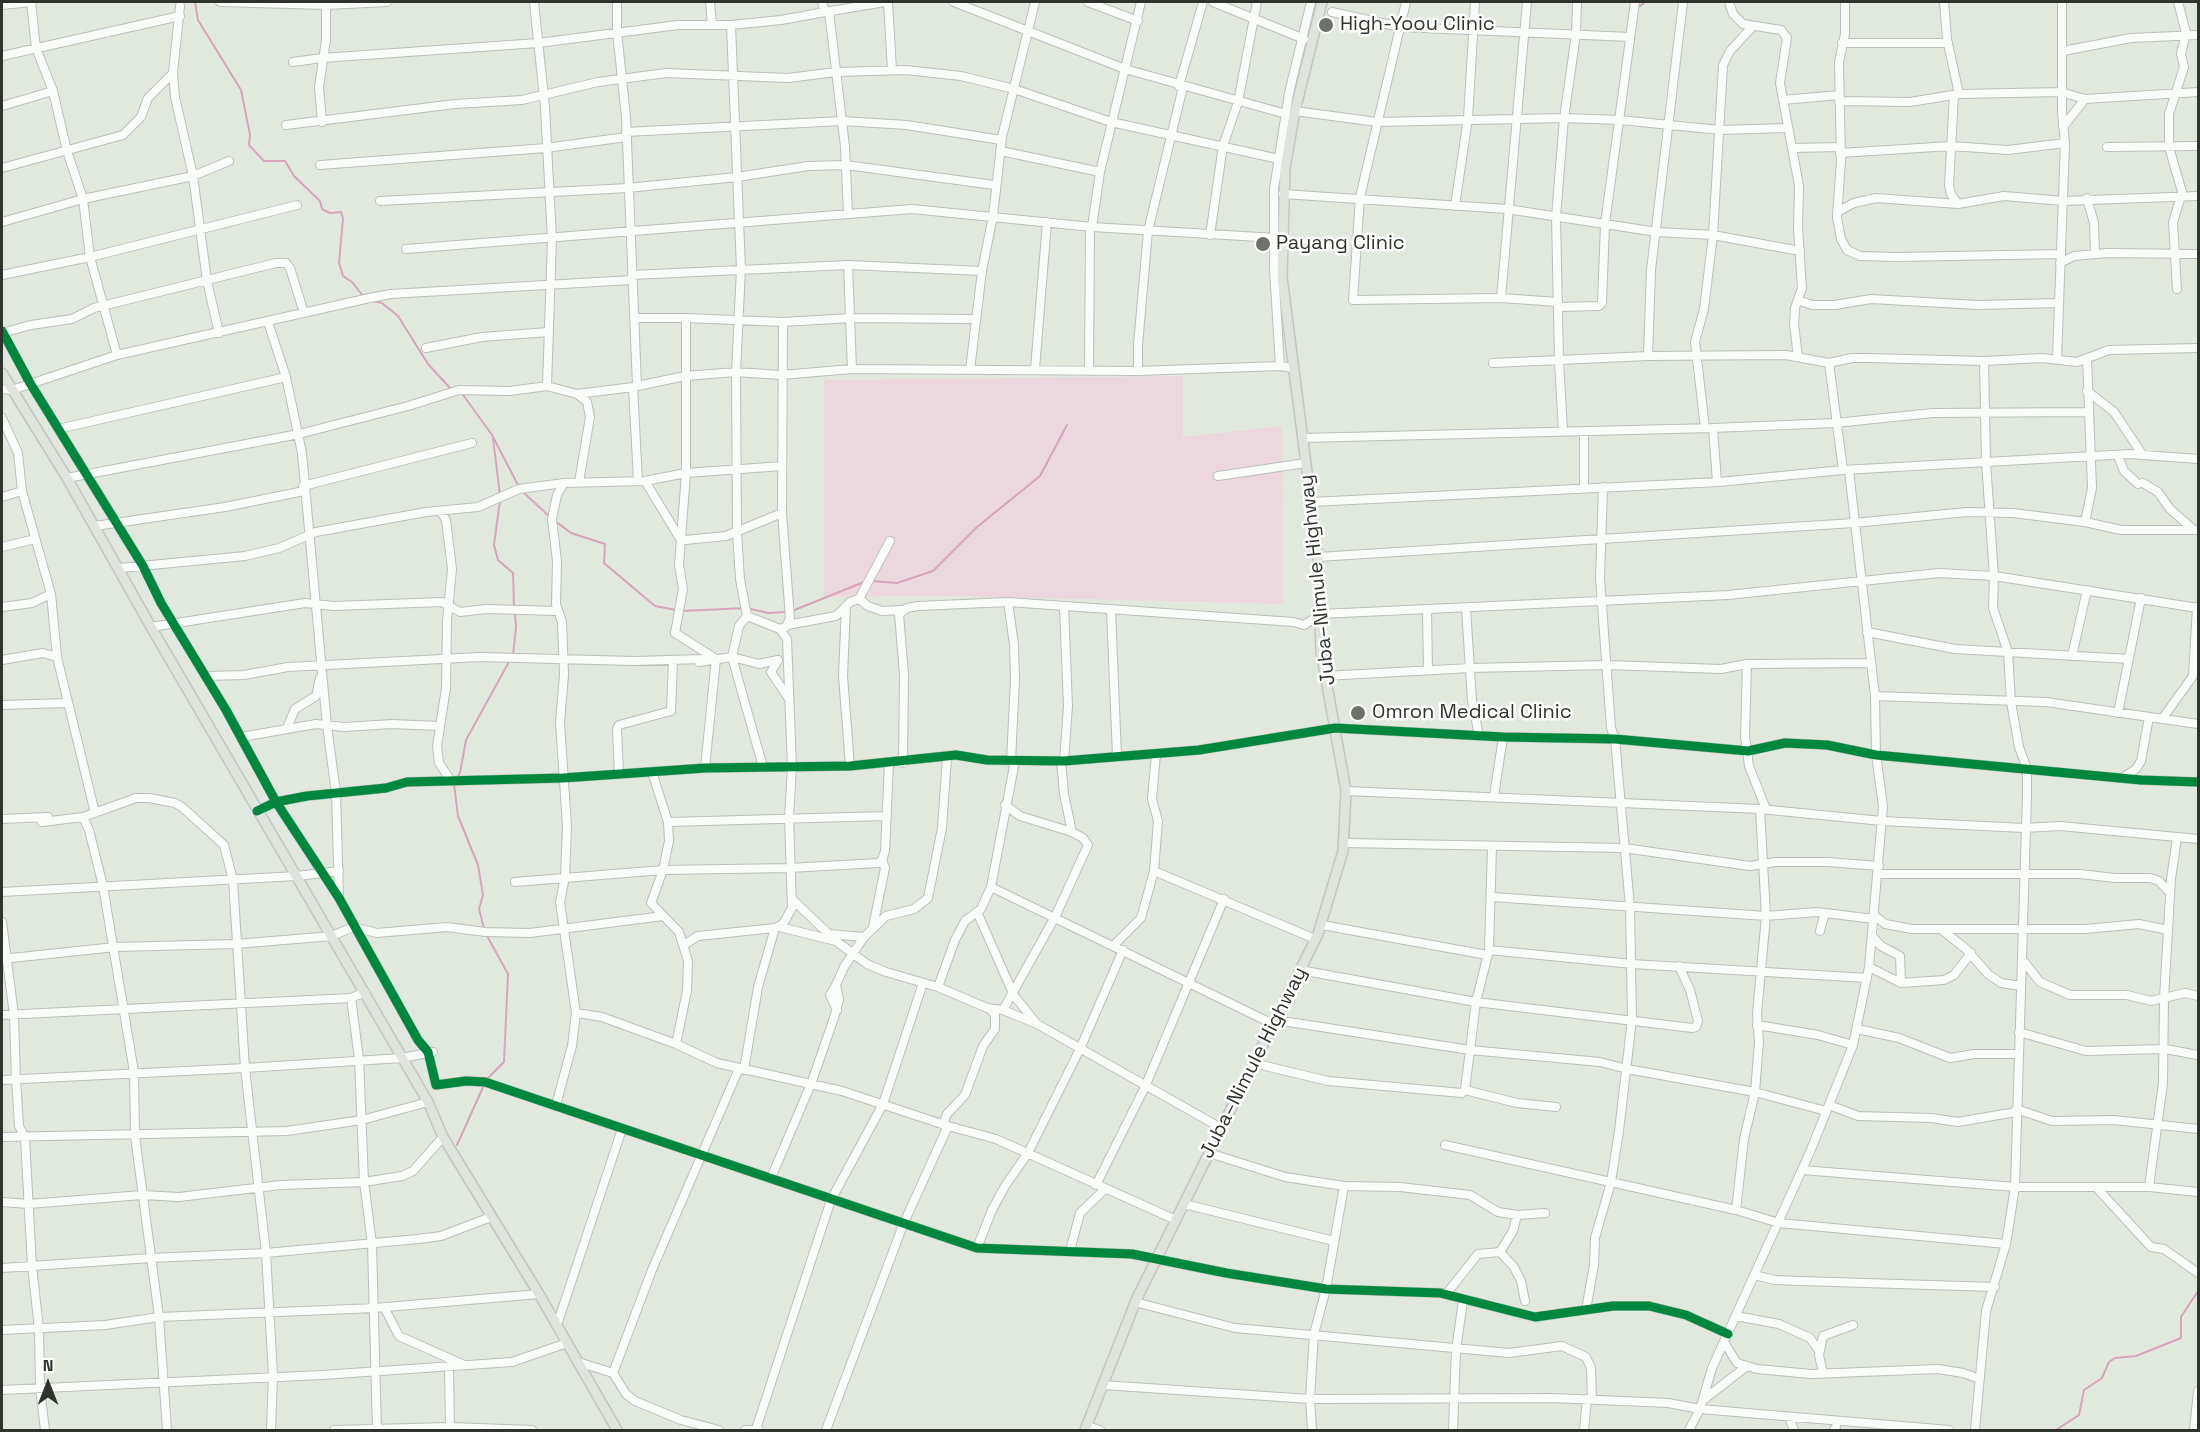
<!DOCTYPE html>
<html>
<head>
<meta charset="utf-8">
<style>
  body { margin:0 }
  #map { position:relative; width:2200px; height:1432px; overflow:hidden; background:#e1e9df; font-family:"Space Grotesk",sans-serif }
  canvas { display:block }
  .frame { position:absolute; inset:0; border:3px solid #2e332c; pointer-events:none }
  .north { position:absolute; left:18px; top:1354px; width:60px; height:60px; -webkit-text-stroke:4px #fff; paint-order:stroke; rotate:0deg; font-size:16px; font-weight:700; line-height:24px; text-align:center; color:#2e332c }
  .north::after { content:''; display:block; margin:auto; width:21px; height:27px; background:#2e332c; clip-path:polygon(50% 0,100% 100%,50% 72%,0 100%) }
</style>
</head>
<body>
<div id="map">
<canvas width="2200" height="1432"></canvas>
<div class="frame"></div>
<div class="north">N</div>
</div>
<script>
const c = document.querySelector('canvas').getContext('2d');
c.lineJoin = 'round';
function fill(path, color) {
  c.fillStyle = color;
  c.fill(path, 'evenodd');
}
function shape(rows) {
  const path = new Path2D();
  for (const r of rows) {
    path.moveTo(r[0], r[1]);
    for (let i = 2; i < r.length; i += 2) path.lineTo(r[i], r[i + 1]);
  }
  return path;
}
function strokePath(path, color, width, dash) {
  c.strokeStyle = color;
  c.lineWidth = width;
  c.lineCap = dash ? 'butt' : 'round';
  c.setLineDash(dash || []);
  c.stroke(path);
}
function drawText(font, color, halo, rows, align = 'center') {
  c.font = font + ' "Space Grotesk",sans-serif';
  c.lineWidth = 5;
  c.setLineDash([]);
  c.textBaseline = 'middle';
  c.strokeStyle = halo;
  c.fillStyle = color;
  for (const [text, x, y, turn = 0] of rows) {
    c.save();
    c.translate(x, y);
    c.rotate((+turn || 0) * Math.PI / 180);
    c.textAlign = isNaN(turn) ? turn : align;
    if (halo) c.strokeText(text, 0, 0);
    c.fillText(text, 0, 0);
    c.restore();
  }
}
fill(shape([
  [1183,376,1183,437,1282,426,1283,604,959,596,824,597,824,380]
]), '#edd7de');
strokePath(shape([
  [195,2,198,20,241,90,250,135,249,145,264,161,285,161,294,176,320,201,322,209,330,213,341,212,343,218,339,263,343,276,352,282,363,296],
  [1636,9,1645,2],
  [373,301,382,303,398,316,428,364,451,389],
  [461,392,492,435,519,487],
  [493,438,500,495],
  [522,491,551,518],
  [500,500,494,545,498,560,513,573,514,607],
  [555,521,571,533,605,544,604,563,655,606,676,610],
  [872,581,897,583,933,571,977,527,1040,476,1067,425],
  [681,611,747,608,768,613,786,612],
  [792,611,864,582],
  [513,655,516,627,515,613],
  [456,779,460,773,466,740,510,660],
  [454,784,458,816,478,865,483,895,479,909,484,928],
  [486,934,508,974,504,1062,486,1080],
  [457,1145,484,1085],
  [2056,1430,2079,1415,2084,1390,2102,1378,2109,1362,2115,1358,2136,1356,2181,1338,2181,1317,2198,1291]
]), '#d6a4bc', 2);
const minor = shape([
  [31,2,36,48,53,91,67,151,83,199,90,257,117,355],
  [220,2,326,5,387,2],
  [534,2,545,107,552,239,547,386],
  [617,2,617,32,626,117,637,385],
  [710,2,712,25],
  [822,2,825,12,885,2],
  [888,2,892,70],
  [954,2,1125,69,1286,114],
  [1088,2,1138,21],
  [1213,2,1304,39],
  [1729,2,1733,14,1743,24,1781,30,1787,38,1780,83,1799,186,1798,227,1802,288,1795,308,1794,324,1798,357],
  [1845,2,1845,34,1839,62,1841,161,1837,217,1841,239,1847,250,1860,256,1897,257,2061,254],
  [1944,2,1947,39,1959,94],
  [2,5,32,2],
  [180,6,173,73,175,97,193,176,207,281,219,333],
  [829,11,845,147,848,213],
  [1332,12,1400,27,1630,37],
  [1842,43,1948,43],
  [2063,51,2131,38,2198,35],
  [2,56,180,16],
  [293,62,322,58,538,43,678,25,731,25],
  [1179,86,1203,2],
  [1954,95,1949,185,1951,194,1958,204],
  [1783,100,1839,95],
  [1839,101,1910,102,1959,94,2061,92,2085,99,2198,92],
  [2,106,53,91],
  [1295,111,1377,122,1564,118,1620,120,1720,130,1787,128],
  [322,122,319,87,326,40,326,2],
  [286,125,455,104,522,100,598,82,666,73,788,78,836,72,906,70,961,76,1014,89,1111,122,1279,159],
  [2063,127,2085,99],
  [626,132,842,121,907,125,1001,140],
  [2107,147,2198,146],
  [1793,148,1840,147],
  [1001,151,1100,172],
  [1840,153,1951,146,2008,150,2065,143],
  [320,165,546,148,626,137],
  [2,168,123,135,141,117,148,98,173,73],
  [1283,194,1507,209,1657,232,1713,235,1800,251],
  [2087,198,2094,223,2095,254],
  [380,201,628,188,737,177,808,166,846,165,994,185],
  [1455,206,1468,118,1475,2],
  [1837,212,1854,203,1876,198,1958,204,2004,196,2063,201,2198,196],
  [2,222,83,199,193,176,229,161],
  [1092,227,1100,172,1141,2],
  [1210,235,1223,146,1238,102,1257,2],
  [406,249,912,209,1092,227,1276,238],
  [2060,263,2074,256,2107,253,2198,254],
  [848,265,852,369],
  [2,275,90,257,297,205],
  [632,275,848,265,982,271],
  [2177,289,2173,223,2182,192,2169,147,2169,114,2184,67,2181,54,2186,33,2178,2],
  [1501,298,1527,2],
  [1353,300,1360,197,1406,2],
  [1355,300,1501,298,1558,302],
  [1798,300,1812,305,1835,305,1871,299,1978,305,2058,303],
  [1558,307,1599,306,1602,303,1605,224,1635,2],
  [634,318,686,318,783,322,851,318,976,319],
  [686,318,686,473,679,565,683,589,675,633,716,659],
  [268,322,286,377,302,453,327,726,336,793,339,897],
  [2,331,30,383,143,566,161,603,226,710,276,802,339,898,418,1040,428,1052,436,1085,466,1081,485,1082,977,1248,1132,1254,1226,1273,1326,1289,1440,1293,1535,1317,1613,1306,1649,1306,1686,1315,1728,1334],
  [2,333,31,325,72,319,94,308,276,263,286,263,290,268,304,313],
  [426,348,482,337,548,332],
  [1648,356,1651,270,1683,2],
  [2057,359,2065,143,2062,112,2062,2],
  [1493,363,1648,356,1786,355,1829,363,1852,358,1869,358,1984,361,2042,358,2077,362,2109,350,2198,348],
  [1829,363,1843,470],
  [1280,366,1274,269,1274,189,1289,93,1311,2],
  [1035,369,1047,222],
  [970,370,982,271,993,216,1002,137,1035,2],
  [1089,371,1090,227],
  [1138,371,1138,345,1148,231,1183,87],
  [633,387,638,481],
  [2,389,12,390,117,355,365,299,390,294,632,280],
  [2087,391,2114,412,2142,454],
  [577,394,587,402,590,417,579,482],
  [2,418,18,453,22,491,51,594,57,657,95,813,93,813],
  [1705,428,1695,342,1704,309,1713,235,1723,65,1730,51,1753,26],
  [1713,428,1717,482],
  [58,429,286,377],
  [1563,431,1559,361,1556,217,1564,118,1576,35,1577,2],
  [1584,433,1584,488],
  [1302,438,1713,428,1835,423,1933,413,2088,412],
  [2118,456,2124,471,2138,484],
  [1218,476,1306,463],
  [67,478,299,434,408,406,459,390,510,391,547,386,577,394,633,387,685,376,736,372,781,375,852,369,1138,371,1280,366,1292,368],
  [645,481,679,537,685,540,726,536,782,513],
  [2143,483,2158,492,2170,509,2194,530],
  [303,486,472,443],
  [2,497,22,491],
  [1311,502,1719,482,1843,470,2130,454,2198,459],
  [441,512,446,520,452,569,447,621,446,688,437,746,439,763,451,781],
  [2085,522,2092,488,2087,358],
  [95,526,225,507,304,491],
  [2,547,35,539],
  [1318,557,1854,523,1967,512,2013,513,2085,522,2121,530,2198,530],
  [120,568,245,556,279,548,316,532,426,512,478,507,519,489,564,483,645,481,686,473,782,466],
  [859,599,868,606,882,611,902,610],
  [1008,602,1014,645,1015,679,1011,761],
  [846,606,843,676,850,766],
  [2,607,32,603,51,594],
  [1064,607,1068,706,1064,761],
  [1466,608,1472,701,1479,735],
  [1111,610,1117,756],
  [1427,610,1428,670],
  [787,625,836,616,850,602,859,599,890,541],
  [151,627,305,603,334,606,442,602,460,612,486,609,557,611],
  [780,629,786,627,790,618,782,513,783,322],
  [1867,632,1955,649,2129,659],
  [2072,656,2087,590],
  [716,659,699,662,732,657,739,626,747,616,740,579,737,533,736,372,741,269,731,25,781,20,825,12],
  [2,660,43,653,57,657],
  [777,662,771,672,789,699],
  [1747,664,1745,736,1749,766,1766,809],
  [206,676,244,675,288,667,480,657,634,661,703,659],
  [1325,676,1470,668,1608,665,1721,669,1747,664,1870,663],
  [1875,696,2046,702,2198,724],
  [2,705,67,703],
  [2118,713,2141,598],
  [2162,719,2193,676,2197,607],
  [287,728,295,709,316,696,320,678],
  [241,737,316,724,344,727,392,724,439,726],
  [1061,761,1064,794,1072,832],
  [903,763,904,674,899,614,907,608,918,606,1008,602,1294,622,1304,625,1321,614,1728,595,1939,573,1994,576,2198,608],
  [763,767,732,657,759,664,778,660],
  [705,768,716,659],
  [652,772,668,822,669,841,663,870,651,903,679,932,688,961,687,991,676,1044],
  [619,774,617,729,619,725,671,711,673,661],
  [2122,778,2136,769,2141,761,2149,717],
  [1346,791,1760,809,1882,821,2024,828,2060,826,2198,839],
  [1494,796,1503,737],
  [257,811,276,802,307,796,386,788,407,782,563,778,705,768,850,766,956,755,987,760,1064,761,1199,750,1335,728,1503,737,1615,739,1748,751,1785,743,1827,745,1876,755,2141,780,2198,782],
  [83,817,89,830,103,886,134,1072,135,1136,159,1317,167,1430],
  [2,819,48,817],
  [42,822,83,817,136,798,149,798,175,803,182,807,224,845,233,880,245,1068,266,1253,273,1375,271,1430],
  [668,822,887,816],
  [2177,838,2171,879,2164,998,2163,1083,2149,1187,2198,1192],
  [1344,843,1624,848,1750,866,1775,862,1828,862,1879,866],
  [1154,871,1315,939],
  [1878,874,2080,874,2115,878,2150,878,2159,881,2170,893],
  [515,882,663,870,790,868,878,863,882,860,885,851,889,764],
  [991,887,1273,1024],
  [2,892,297,876,339,871],
  [1492,897,1766,916,1817,912,1874,919],
  [792,899,835,940],
  [977,912,1012,991],
  [1874,915,1885,924,1912,929,2085,929,2139,924,2168,930],
  [2,922,14,1015,16,1079,19,1126,25,1138,32,1266,39,1329,40,1389,45,1430],
  [1322,925,1487,955],
  [780,927,836,941,867,964,886,972,938,987,987,1008,1003,1010,1037,1024,1221,1128],
  [873,927,885,868,882,860],
  [1942,930,1966,949,1988,974,2001,983,2021,986],
  [1820,931,1825,913],
  [829,934,864,937],
  [1872,936,1881,946,1900,956,1901,983],
  [685,944,698,936,775,928,783,924,792,908,789,817,792,767,787,639,780,629,747,616],
  [1114,945,1141,918,1154,871,1158,821,1152,799,1156,754],
  [1489,950,1632,964,1867,978],
  [2,959,115,947,236,944,332,936,353,927,377,933,447,927,485,932,530,933,663,916],
  [2022,959,2040,982,2070,995,2127,995,2151,1001,2185,993,2198,996],
  [1869,967,1901,983,1944,980,1954,975,1971,953],
  [1300,970,1476,1002,1692,1028,1696,1027,1698,1021,1690,990,1679,966],
  [836,985,830,995,837,1010],
  [938,987,955,940,965,921,981,909,991,887,1015,761],
  [1012,993,1036,1023],
  [351,998,359,1059,364,1182,372,1244,377,1430],
  [1003,1010,1055,917,1088,845,1083,838,1072,832,1020,816,1005,805],
  [576,1013,602,1017,676,1044,717,1063,842,1091,948,1126,996,1139,1176,1220],
  [2,1015,351,998,365,992],
  [1276,1020,1470,1050,1476,1002,1489,950,1492,846],
  [1757,1025,1818,1035,1853,1045],
  [1857,1029,1899,1038,1950,1058,1974,1054,2018,1054],
  [2019,1032,2086,1051,2165,1049,2198,1055],
  [1253,1063,1328,1081,1462,1093,1465,1090,1470,1050,1600,1062,1627,1069,1755,1092,1826,1111],
  [744,1070,758,987,775,928],
  [2,1080,245,1068,402,1058,433,1052],
  [1465,1090,1517,1103,1556,1107],
  [556,1105,572,1046,576,1013,560,902,565,877,567,826,560,722,564,675,562,622,556,604,557,561,552,519,557,495,564,483],
  [1829,1105,1858,1116,1931,1118,1958,1122,2016,1112],
  [2016,1109,2052,1121,2114,1120,2198,1129],
  [943,1125,947,1114,965,1095,983,1046,995,1029,995,1015,989,1008],
  [2,1137,287,1131,362,1120,428,1102],
  [1445,1145,1736,1210,1779,1223,2006,1244],
  [1209,1153,1285,1177,1344,1186],
  [1802,1170,2015,1187,2149,1187],
  [771,1178,811,1084,834,1018,839,1000,836,985,844,967,864,937,886,916,914,909,928,898,942,828,947,757],
  [1096,1185,1145,1087,1224,899],
  [2096,1187,2151,1247,2164,1249,2198,1273],
  [2,1202,29,1204,142,1195,179,1197,281,1185,364,1182,402,1176,413,1171,443,1137],
  [1184,1204,1334,1241],
  [1736,1210,1744,1139,1755,1092,1759,1042,1757,1014,1766,916,1760,809],
  [977,1248,992,1210,1005,1186,1028,1153,1080,1049,1123,950],
  [1070,1251,1080,1213,1105,1189],
  [1500,1252,1514,1267,1521,1281,1525,1301],
  [2,1268,151,1258,266,1253,418,1239,441,1236,491,1217],
  [1754,1275,1775,1280,1800,1281,1995,1287],
  [1441,1293,1447,1293,1478,1254,1500,1252,1513,1231,1517,1215],
  [1135,1302,1235,1328,1509,1353,1562,1346,1586,1357,1591,1368,1592,1399],
  [384,1307,399,1336,464,1365],
  [1586,1310,1594,1265,1595,1238,1611,1182,1619,1131,1632,1019,1630,907,1615,739,1611,728,1600,578,1603,487],
  [1736,1316,1779,1324,1810,1338,1819,1351],
  [557,1325,622,1129],
  [2,1330,105,1325,159,1317,375,1308,539,1294],
  [1724,1342,1737,1363,1757,1369,1811,1374,1938,1369,1963,1373,1980,1379],
  [578,1362,613,1373,626,1394,635,1401,681,1420,719,1430],
  [449,1367,450,1430],
  [613,1373,652,1270,737,1073],
  [1823,1373,1819,1355,1823,1336,1853,1325],
  [1103,1385,1310,1399,1553,1398,1668,1403,1700,1409,1949,1430],
  [2,1390,322,1375,512,1362,567,1343],
  [1703,1400,1747,1366],
  [1789,1417,1794,1430],
  [1087,1426,1100,1430],
  [756,1429,831,1200,883,1104,923,983],
  [334,1430,450,1427,532,1430],
  [745,1430,759,1430],
  [826,1430,903,1225,948,1126],
  [1312,1430,1310,1399,1314,1334,1326,1289,1344,1186,1400,1187,1470,1195,1498,1212,1517,1215,1545,1213],
  [1453,1430,1456,1350,1463,1301],
  [1584,1430,1587,1399],
  [1689,1430,1700,1409,1712,1368,1810,1152,1853,1045,1869,967,1883,806,1876,755,1875,696,1849,471],
  [1834,1430,1836,1427],
  [1975,1430,1986,1311,2006,1244,2015,1187,2027,795,2027,769,2019,747,2011,702,2008,652,1993,608,1994,576,1986,462,1984,361],
  [2194,1430,2198,1391]
]);
const major = shape([
  [2,373,67,478,151,627,428,1102,443,1137,539,1294,617,1430],
  [1085,1430,1137,1298,1318,934,1343,851,1346,791,1321,652,1318,557,1282,277,1285,168,1295,111,1322,2]
]);
strokePath(minor, '#bac0b9', 10);
strokePath(major, '#c3c6c2', 12);
strokePath(minor, '#fafcfa', 8);
strokePath(major, '#dfe5dd', 9);
strokePath(shape([
  [2,331,30,383,143,566,161,603,226,710,276,802,339,898,418,1040,428,1052,436,1085,466,1081,485,1082,977,1248,1132,1254,1226,1273,1326,1289,1440,1293,1535,1317,1613,1306,1649,1306,1686,1315,1728,1334],
  [257,811,276,802,307,796,386,788,407,782,563,778,705,768,850,766,956,755,987,760,1064,761,1199,750,1335,728,1503,737,1615,739,1748,751,1785,743,1827,745,1876,755,2141,780,2198,782]
]), '#00873e', 9);
for (const [x, y, r, color] of [
  [1326,25,8,"#6d736b"],
  [1263,244,8,"#6d736b"],
  [1358,713,8,"#6d736b"]
]) {
  const dot = new Path2D();
  dot.arc(x, y, r, 0, 2 * Math.PI);
  c.fillStyle = color;
  c.fill(dot);
  strokePath(dot, '#fff', 2);
}
drawText('20px', '#2e332c', '#fff', [
  ["High-Yoou Clinic",1340,25],
  ["Payang Clinic",1276,244],
  ["Omron Medical Clinic",1372,713]
], 'left');
drawText('20px', '#2e332c', '#fff', [
  ["Juba–Nimule Highway",1318,580,-96],
  ["Juba–Nimule Highway",1254,1063,-63]
]);
</script>
</body>
</html>
